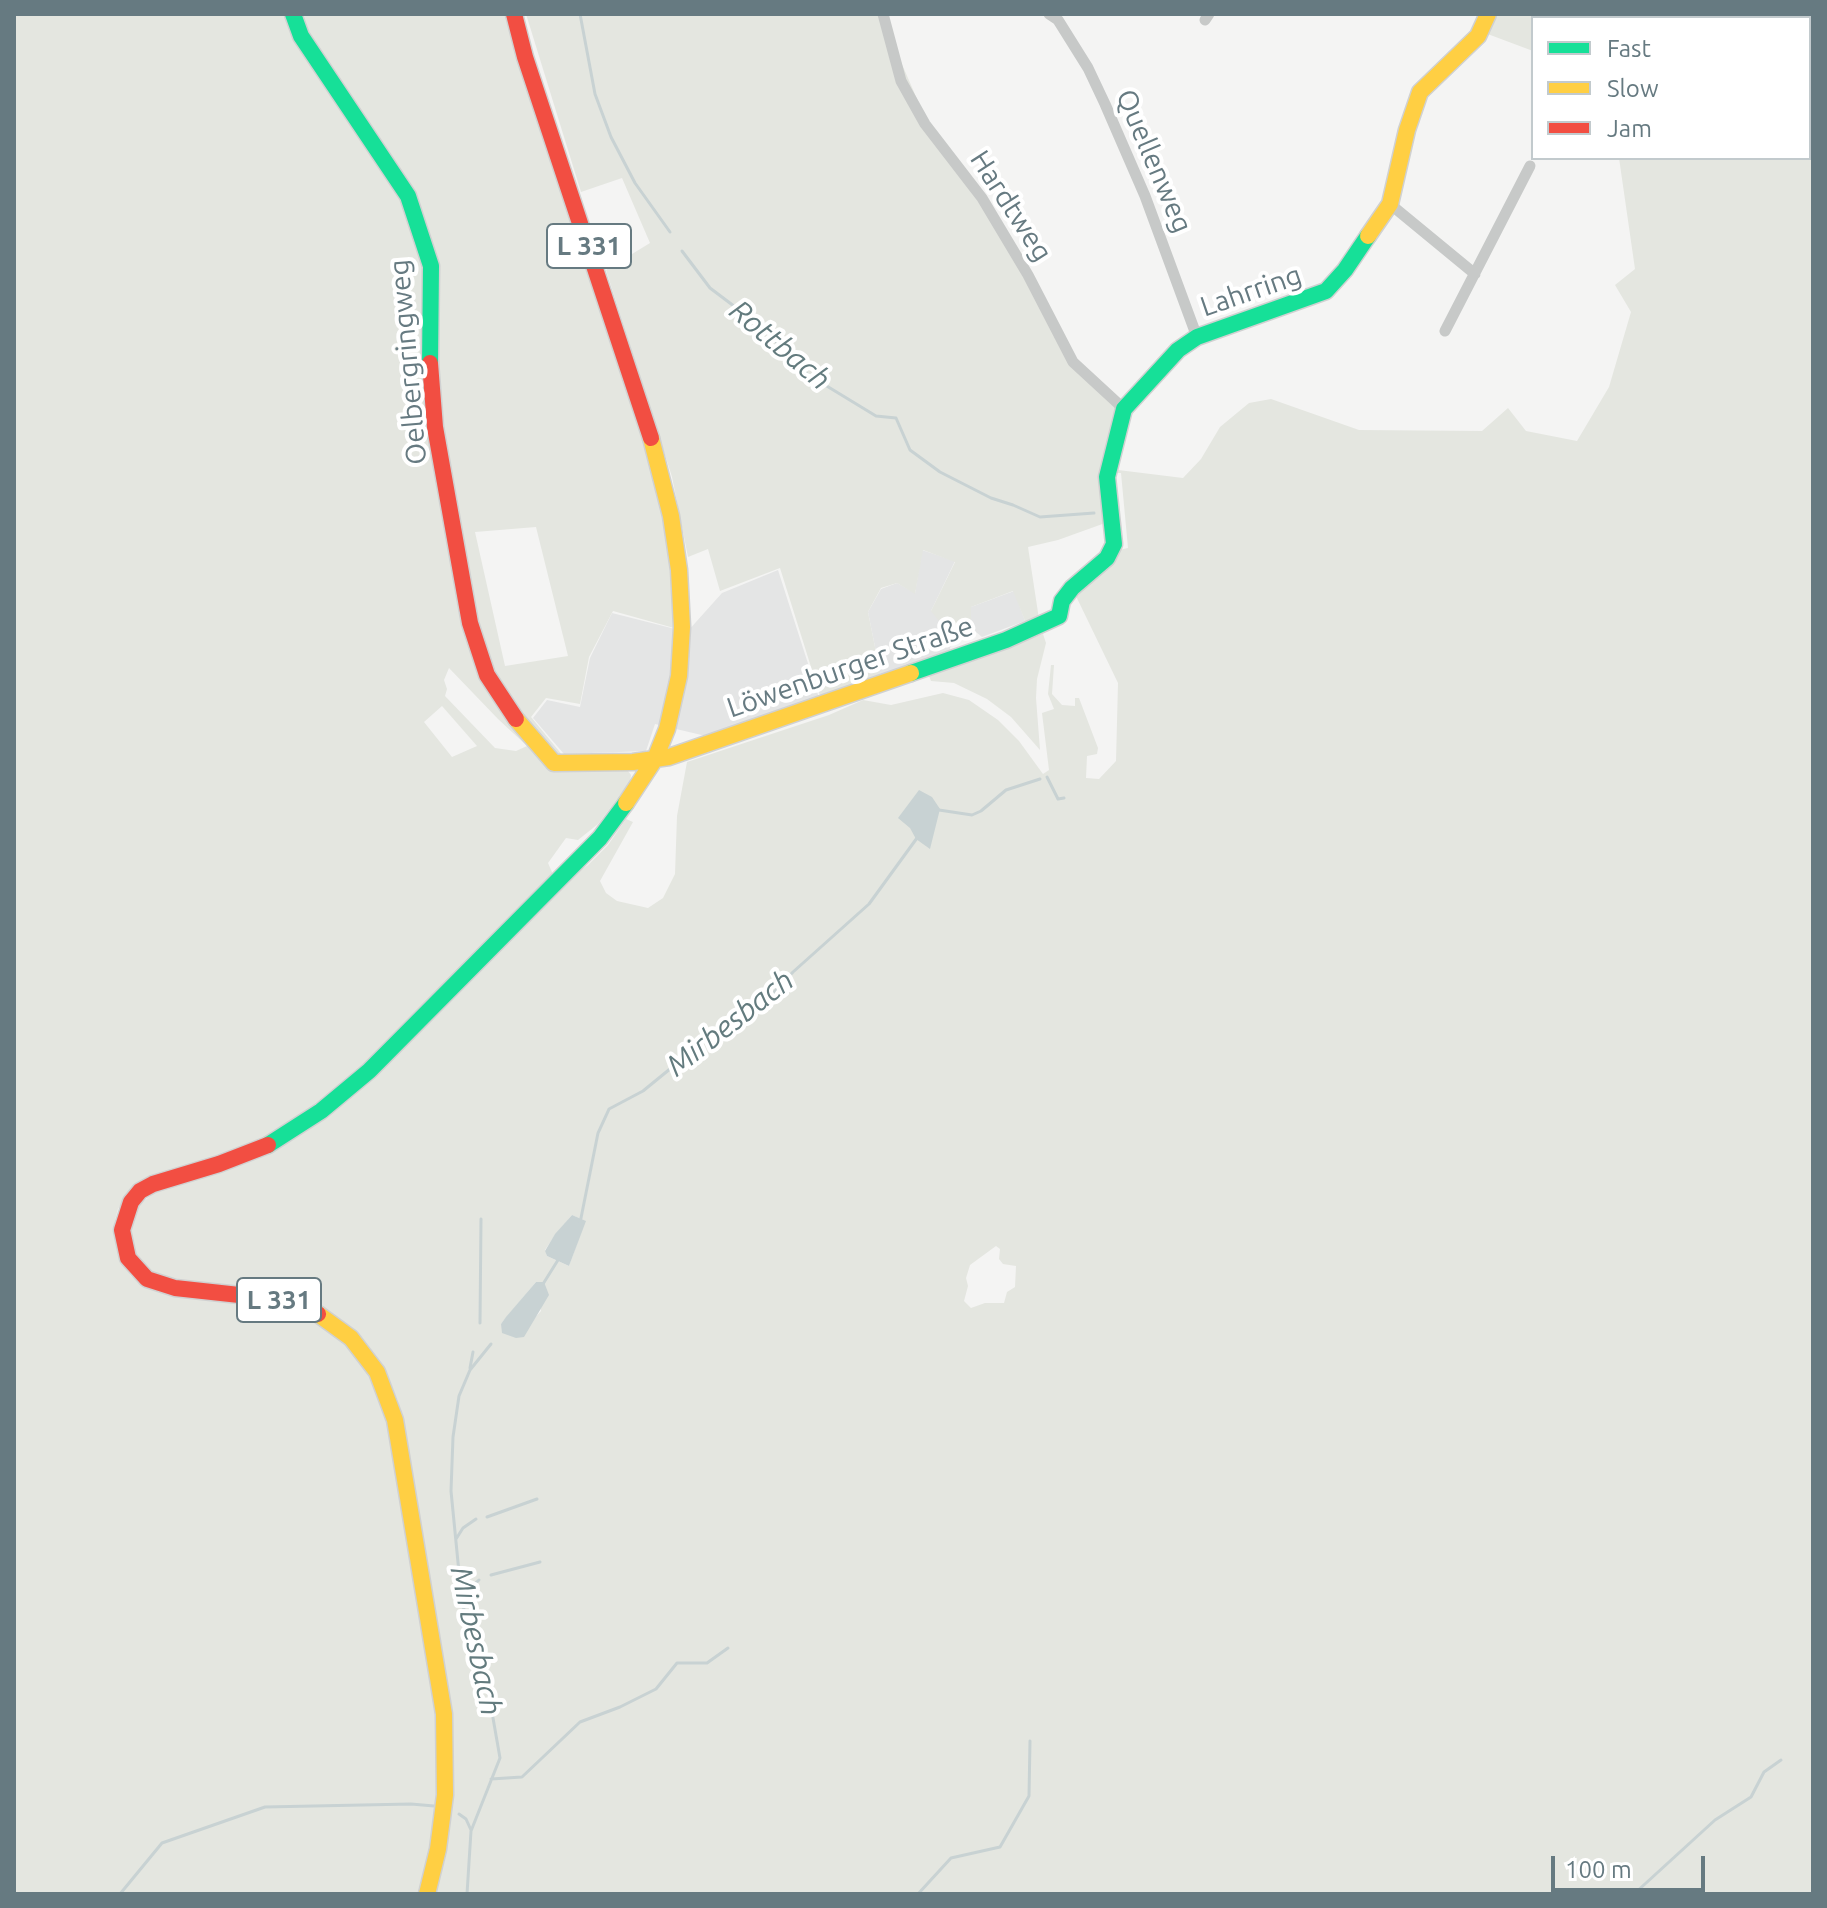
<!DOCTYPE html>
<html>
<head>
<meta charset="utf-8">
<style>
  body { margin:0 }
  #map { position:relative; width:1827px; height:1908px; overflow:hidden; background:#f4f4f3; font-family:Ubuntu,sans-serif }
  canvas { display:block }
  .frame { position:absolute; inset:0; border:16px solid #667a81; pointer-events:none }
  .legend { position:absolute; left:1531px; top:16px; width:280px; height:144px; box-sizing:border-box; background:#fff; border:2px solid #c2cacd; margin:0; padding:10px 14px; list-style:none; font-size:24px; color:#667a81 }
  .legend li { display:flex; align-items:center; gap:16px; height:40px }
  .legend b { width:40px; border:2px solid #c2cacd }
  .scale { position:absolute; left:1551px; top:1856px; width:154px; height:36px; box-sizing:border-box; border:4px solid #667a81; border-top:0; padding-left:10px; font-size:24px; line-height:28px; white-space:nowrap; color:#667a81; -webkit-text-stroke:6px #fff; paint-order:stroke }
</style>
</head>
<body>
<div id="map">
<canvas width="1827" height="1908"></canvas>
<div class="frame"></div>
<ul class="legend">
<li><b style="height:10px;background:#16e098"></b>Fast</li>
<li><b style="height:10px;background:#ffcf43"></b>Slow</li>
<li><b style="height:10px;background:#f24e42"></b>Jam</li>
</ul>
<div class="scale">100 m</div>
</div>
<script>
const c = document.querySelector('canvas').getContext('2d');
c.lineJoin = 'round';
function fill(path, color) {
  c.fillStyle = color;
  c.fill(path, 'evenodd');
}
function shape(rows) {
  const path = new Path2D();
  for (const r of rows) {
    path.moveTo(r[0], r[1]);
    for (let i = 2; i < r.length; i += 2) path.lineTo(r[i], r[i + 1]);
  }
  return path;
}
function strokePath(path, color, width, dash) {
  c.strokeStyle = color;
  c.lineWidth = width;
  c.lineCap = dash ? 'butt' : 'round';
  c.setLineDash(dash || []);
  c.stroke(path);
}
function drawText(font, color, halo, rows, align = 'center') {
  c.font = font + ' Ubuntu,sans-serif';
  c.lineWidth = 8;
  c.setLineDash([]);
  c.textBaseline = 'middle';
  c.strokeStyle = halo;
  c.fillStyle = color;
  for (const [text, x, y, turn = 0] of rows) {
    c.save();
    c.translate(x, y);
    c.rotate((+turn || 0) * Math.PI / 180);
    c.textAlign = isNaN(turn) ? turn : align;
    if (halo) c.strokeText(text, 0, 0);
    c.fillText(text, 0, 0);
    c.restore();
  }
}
fill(shape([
  [922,550,955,561,931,611,971,607,1014,591,1025,621,982,637,976,632,956,636,950,648,952,654,881,677,868,612,881,589,897,583,915,593],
  [778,570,820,701,710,737,655,724,646,751,564,754,533,718,547,700,580,707,590,658,612,613,687,632,722,593]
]), '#e4e5e5');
fill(shape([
  [14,14,513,14,659,479,676,559,674,628,613,611,589,657,580,704,546,698,531,717,563,756,628,771,631,775,630,782,598,824,578,840,566,838,548,863,555,879,336,1092,293,1123,257,1142,220,1156,150,1176,132,1189,118,1209,115,1220,114,1231,124,1265,131,1276,151,1289,252,1301,301,1314,317,1322,350,1347,375,1384,385,1408,431,1670,437,1726,438,1782,430,1850,418,1894,14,1894],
  [536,527,568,656,505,666,475,532],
  [449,668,498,719,527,746,516,751,495,748,445,696,447,689,444,680],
  [442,706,477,746,452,757,424,722],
  [526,14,885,14,888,32,927,122,1030,272,1074,360,1124,405,1108,522,1058,540,1028,547,1039,619,1025,621,1013,591,971,607,971,619,964,626,956,627,940,622,931,611,955,562,923,550,915,594,897,583,881,588,868,612,881,677,822,702,780,568,720,591,708,549,688,557,672,477,606,270,650,243,622,178,581,192],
  [1492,14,1813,14,1813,1894,433,1894,450,1713,441,1641,398,1401,382,1363,357,1331,326,1309,308,1301,286,1294,207,1285,156,1275,142,1264,134,1250,130,1236,133,1217,141,1203,161,1188,288,1140,573,875,588,865,608,845,626,819,633,822,600,881,606,893,617,901,648,908,663,898,675,874,677,816,687,762,829,715,863,700,891,705,943,693,969,700,998,720,1019,741,1043,774,1049,770,1042,713,1054,709,1048,694,1051,665,1054,665,1052,694,1062,705,1075,706,1075,698,1079,698,1098,748,1097,754,1087,756,1086,778,1099,779,1116,761,1118,683,1074,592,1119,550,1128,548,1121,473,1111,473,1110,469,1183,478,1201,459,1220,427,1249,403,1271,399,1359,430,1482,431,1508,408,1526,431,1577,441,1609,387,1631,312,1615,285,1635,269,1619,158,1809,158,1809,18,1533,18,1533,51,1485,33],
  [572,1215,585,1221,569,1266,547,1256,545,1250,555,1235],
  [996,1246,1000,1249,999,1259,1003,1264,1016,1266,1015,1287,1007,1292,1004,1303,985,1303,971,1308,964,1301,968,1286,966,1278,970,1265],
  [536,1282,541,1311,531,1322,501,1324],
  [1043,634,1046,643,1037,679,1036,698,1040,750,1011,717,987,699,954,683,931,681,929,676]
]), '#e4e6e0');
fill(shape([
  [919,790,932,797,940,809,930,849,916,839,910,828,898,818],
  [572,1215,586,1221,569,1266,547,1256,545,1251,555,1234],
  [536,1282,544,1282,549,1295,524,1337,516,1338,502,1333,501,1324,506,1317]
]), '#c8d2d3');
strokePath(shape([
  [580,14,595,94,611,137,635,183,670,232],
  [682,251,710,288,763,328,807,374,876,416,896,418,910,450,940,472,991,498,1013,505,1040,517,1094,513],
  [1047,777,1058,799,1064,798],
  [939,810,972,815,981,811,1006,790,1040,779],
  [580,1223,598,1133,609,1109,643,1091,714,1033,762,1005,793,972,869,904,917,838],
  [543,1284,558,1260],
  [480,1323,481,1219],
  [470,1368,473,1352],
  [487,1517,537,1499],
  [456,1539,463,1528,476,1519],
  [491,1575,540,1562],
  [462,1602,467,1591,479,1580],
  [491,1779,522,1777,580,1722,620,1707,656,1689,677,1663,707,1663,728,1648],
  [459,1814,466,1819,471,1830],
  [120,1894,162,1843,265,1807,411,1804,434,1806],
  [467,1894,471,1831,500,1758,486,1678,462,1603,451,1491,453,1437,459,1396,470,1370,491,1344],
  [918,1894,951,1858,1000,1847,1029,1796,1030,1741],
  [1634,1894,1715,1820,1751,1797,1764,1772,1781,1760]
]), '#c8d2d3', 3);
const fast = shape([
  [293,14,301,36,408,196,431,266,430,363],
  [911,673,1006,640,1059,616,1062,601,1072,588,1107,558,1114,544,1107,477,1124,409,1178,350,1197,337,1326,291,1345,270,1368,236],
  [268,1145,321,1111,369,1071,600,838,626,803]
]);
const slow = shape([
  [1368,236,1390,204,1407,130,1420,92,1478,36,1488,14],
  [516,719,554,763,633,762,669,757,911,673],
  [626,803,655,759,667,729,679,676,682,627,679,570,671,516,651,438],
  [318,1314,351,1338,377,1372,395,1420,444,1714,445,1795,438,1849,427,1894]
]);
const jam = shape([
  [514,14,525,57,651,438],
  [430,363,435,427,470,623,487,675,516,719],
  [268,1145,219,1164,153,1184,140,1191,131,1202,122,1230,128,1258,147,1279,175,1288,276,1299,318,1314]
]);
strokePath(fast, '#d0d1d1', 19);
strokePath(slow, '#d0d1d1', 19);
strokePath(jam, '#d0d1d1', 19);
strokePath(shape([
  [883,14,901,81,925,124,982,198,1028,275,1073,362,1124,409],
  [1049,14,1058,20,1088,68,1105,104,1145,196,1197,337],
  [1205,20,1209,14],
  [1390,204,1475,274],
  [1445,331,1530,166]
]), '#c7c9c8', 11);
strokePath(fast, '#16e098', 16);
strokePath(slow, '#ffcf43', 16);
strokePath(jam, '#f24e42', 16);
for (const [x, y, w] of [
  [589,246,84],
  [279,1300,84]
]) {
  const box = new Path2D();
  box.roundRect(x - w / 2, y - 22, w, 44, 6);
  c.fillStyle = '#fff';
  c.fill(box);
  strokePath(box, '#667a81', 2);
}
drawText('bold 26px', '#667a81', null, [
  ["L 331",589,246],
  ["L 331",279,1300]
]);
drawText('28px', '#667a81', '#fff', [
  ["Quellenweg",1154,161,67],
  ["Hardtweg",1011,206,57],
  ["Lahrring",1251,291,-19],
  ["Oelbergringweg",408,362,-95],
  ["Löwenburger Straße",850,667,-19]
]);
drawText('italic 30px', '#637b7e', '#fff', [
  ["Rottbach",780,345,40],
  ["Mirbesbach",730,1023,-38],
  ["Mirbesbach",476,1641,78]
]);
</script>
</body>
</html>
